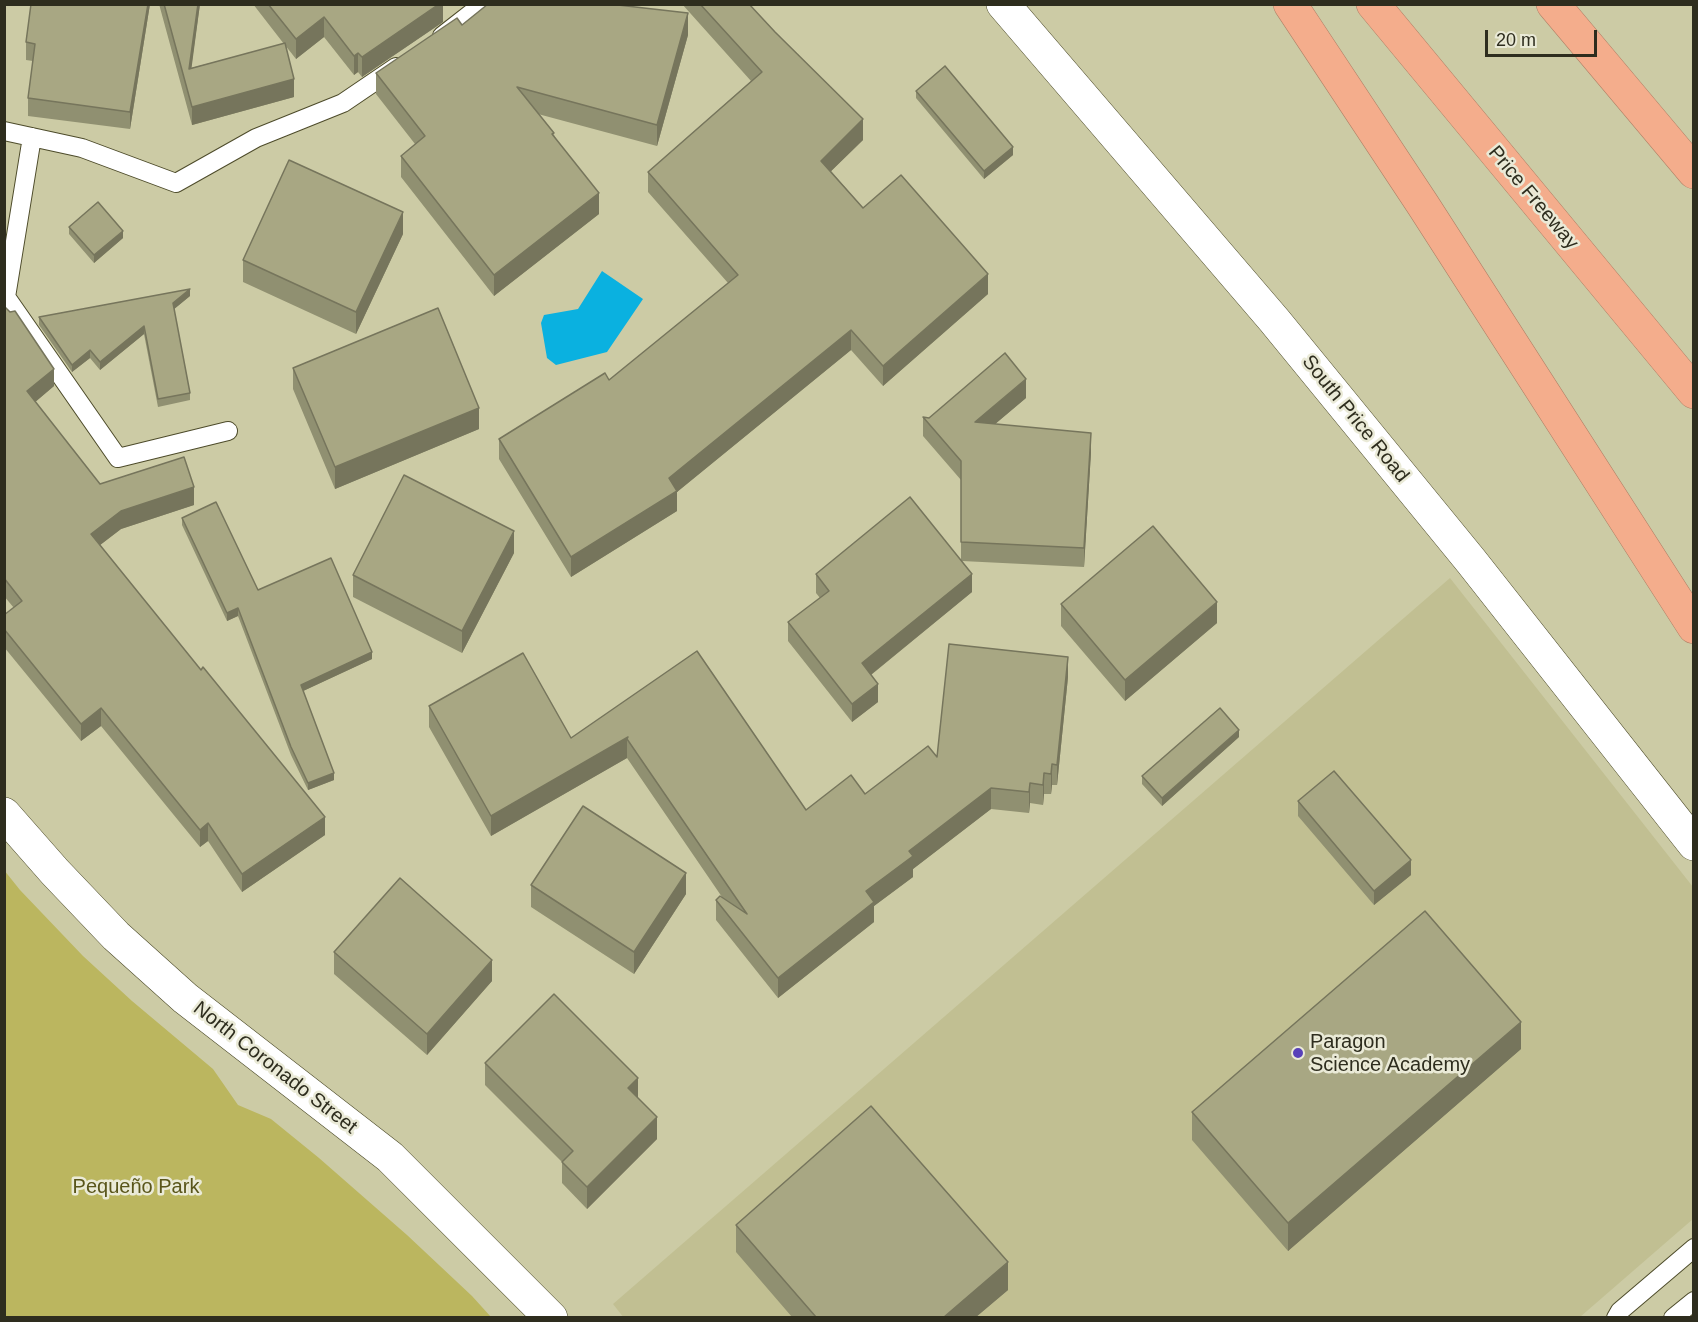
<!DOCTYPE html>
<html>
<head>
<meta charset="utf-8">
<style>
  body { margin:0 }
  #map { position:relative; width:1698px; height:1322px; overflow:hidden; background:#cccba5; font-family:Helvetica,sans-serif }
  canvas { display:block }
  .frame { position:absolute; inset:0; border:6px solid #2e2d1e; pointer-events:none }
  .scale { position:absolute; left:1485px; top:30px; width:112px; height:27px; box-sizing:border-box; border:3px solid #2e2d1e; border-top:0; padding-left:8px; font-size:18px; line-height:21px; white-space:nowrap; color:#2e2d1e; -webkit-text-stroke:4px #eaead7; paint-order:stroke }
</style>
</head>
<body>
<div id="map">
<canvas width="1698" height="1322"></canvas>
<div class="frame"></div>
<div class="scale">20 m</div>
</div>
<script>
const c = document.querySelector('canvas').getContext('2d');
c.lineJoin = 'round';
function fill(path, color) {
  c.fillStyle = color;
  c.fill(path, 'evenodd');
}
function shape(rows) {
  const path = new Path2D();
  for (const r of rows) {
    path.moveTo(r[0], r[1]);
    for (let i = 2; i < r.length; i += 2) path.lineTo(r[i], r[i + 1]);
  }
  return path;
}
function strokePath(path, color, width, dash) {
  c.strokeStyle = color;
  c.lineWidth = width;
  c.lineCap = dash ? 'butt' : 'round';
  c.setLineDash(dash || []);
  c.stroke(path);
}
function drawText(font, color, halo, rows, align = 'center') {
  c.font = font + ' Helvetica,sans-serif';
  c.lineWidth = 5;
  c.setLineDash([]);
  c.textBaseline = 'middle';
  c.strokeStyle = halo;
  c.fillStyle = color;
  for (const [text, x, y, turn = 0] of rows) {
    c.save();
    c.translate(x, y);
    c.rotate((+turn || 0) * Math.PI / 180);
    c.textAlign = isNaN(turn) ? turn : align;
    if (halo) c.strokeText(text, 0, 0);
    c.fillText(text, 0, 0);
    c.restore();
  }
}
fill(shape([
  [1450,578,1693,887,1693,1219,1580,1317,624,1318,613,1304]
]), '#c1bf92');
fill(shape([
  [4,870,20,890,83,956,132,1001,213,1069,238,1105,271,1119,319,1158,407,1235,472,1296,491,1317,5,1317]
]), '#bbb65f');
fill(shape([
  [602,271,643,299,607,352,556,365,547,358,541,323,544,315,578,309]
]), '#0ab1e0');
const lane = shape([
  [442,36,483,4],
  [4,131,82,148,176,183,256,138,343,103,396,67],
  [32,137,6,297,118,458,228,431],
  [1616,1318,1620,1311,1694,1248],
  [1673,1318,1694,1301]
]);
const secondary = shape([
  [1003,4,1274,320,1471,561,1694,844],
  [4,814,55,872,116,936,185,998,390,1157,551,1318]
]);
const highway = shape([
  [1290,4,1423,205,1694,627],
  [1373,4,1694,392],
  [1553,4,1694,172]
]);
strokePath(lane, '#4d4b2a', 20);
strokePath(secondary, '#4d4b2a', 34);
strokePath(highway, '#af8066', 34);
strokePath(lane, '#fff', 18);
strokePath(secondary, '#fff', 33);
strokePath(highway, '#f4ad8c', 33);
fill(shape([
  [31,4,150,4,130,129,28,116,28,98,33,61,26,60,26,42],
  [159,4,200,4,191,68,284,44,253,4,443,4,443,22,362,77,358,72,354,75,324,37,296,59,285,45,294,97,192,125],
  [682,4,749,4,863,140,831,171,863,208,988,294,883,386,851,350,677,492,677,511,571,577,499,459,499,439,609,380,728,283,648,192,648,172,751,81],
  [462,25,688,35,657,146,538,114,554,135,599,214,494,296,401,177,401,156,415,144,376,94,376,73],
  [916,91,1013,155,984,179,916,98],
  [69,227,123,238,94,263,69,234],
  [403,234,356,334,243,282,243,260],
  [190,296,174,309,190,393,190,400,158,407,144,334,100,370,90,358,72,372,39,325,39,317],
  [4,306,54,386,35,402,100,484,194,505,121,529,100,545,325,835,242,892,208,841,200,847,101,726,81,741,4,647,4,615,14,608,4,596],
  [293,368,479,429,335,489,293,389],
  [1026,398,995,424,1091,452,1084,567,962,561,972,592,871,675,878,702,852,722,788,641,788,622,820,598,816,593,816,574,961,560,961,480,923,436,923,417,929,418],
  [182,518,258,590,372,659,303,691,334,780,308,790,291,755,238,616,227,621,182,525],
  [514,553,462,653,353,597,353,575],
  [1061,604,1217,623,1125,701,1061,626],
  [697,651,806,810,865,794,937,757,1068,677,1057,785,1052,785,1051,794,1044,794,1043,805,1030,803,1029,813,991,809,913,869,913,877,874,906,874,922,778,998,716,920,716,900,722,897,627,758,491,836,429,727,429,706,571,738],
  [1239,737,1162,806,1142,784,1142,776],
  [1298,801,1411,875,1374,905,1298,816],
  [531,885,686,894,634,974,531,907],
  [334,952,492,981,427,1055,334,974],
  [1521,1049,1288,1251,1192,1140,1192,1112],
  [485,1063,638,1098,657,1139,587,1209,562,1183,562,1162,485,1085],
  [736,1225,1008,1290,976,1317,792,1317,736,1252]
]), '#909071');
fill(shape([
  [148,4,150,4,130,129,130,112],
  [198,4,200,4,189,87,189,69],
  [439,4,443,4,443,22,362,77,362,57],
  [688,13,688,35,657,146,657,125],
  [324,17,324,37,296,59,296,39],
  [358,53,358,72,354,75,354,56],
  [294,79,294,97,192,125,192,107],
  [863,119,863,140,821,181,821,161],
  [1013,147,1013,155,984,179,984,171],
  [599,193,599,214,494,296,494,275],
  [403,212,403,234,356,334,356,312],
  [123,231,123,238,94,263,94,255],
  [988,274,988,294,883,386,883,366],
  [190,289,190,296,173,310,173,303],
  [144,326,144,334,100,370,100,362],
  [851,330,851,350,677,492,677,511,571,577,571,557,669,478],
  [90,350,90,358,72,372,72,365],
  [54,369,54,386,27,409,27,391],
  [1026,379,1026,398,975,441,975,422],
  [479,408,479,429,335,489,335,467],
  [1091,433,1091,452,1084,567,1084,548],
  [194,487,194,505,121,529,91,552,91,534,121,511],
  [514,531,514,553,462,653,462,631],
  [972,574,972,592,862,682,862,663],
  [1217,602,1217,623,1125,701,1125,680],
  [238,608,238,616,227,621,227,613],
  [372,652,372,659,301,692,301,685],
  [1068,657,1068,677,1057,785,1057,765],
  [878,684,878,702,852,722,852,704],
  [101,708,101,726,81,741,81,724],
  [1239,730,1239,737,1162,806,1162,798],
  [628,737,627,739,627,758,491,836,491,816],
  [1052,764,1052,785,1051,794,1051,774],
  [334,773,334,780,308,790,308,783],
  [1044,773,1044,794,1043,805,1043,785],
  [1030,783,1030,803,1029,813,1029,792],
  [991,788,991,809,913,869,913,877,874,906,874,922,778,998,778,978,866,891,909,851],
  [325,817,325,835,242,892,242,874],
  [208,823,208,841,200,847,200,830],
  [1411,860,1411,875,1374,905,1374,891],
  [686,873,686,894,634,974,634,952],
  [492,960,492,981,427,1055,427,1034],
  [1521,1022,1521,1049,1288,1251,1288,1223],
  [638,1078,638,1100,628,1088],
  [657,1117,657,1139,587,1209,587,1187],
  [1008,1262,1008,1290,976,1317,944,1317]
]), '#76755c');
const building = shape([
  [31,4,148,4,130,112,28,98,35,44,26,42,31,4],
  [164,4,198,4,189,69,285,43,294,79,192,107,164,4],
  [268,4,439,4,362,57,358,53,354,56,324,17,296,39,268,4],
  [488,4,609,4,688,13,657,125,517,87,554,133,552,134,599,193,494,275,401,156,425,136,376,73,457,18,462,25,488,4],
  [700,4,749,4,775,32,863,119,821,161,863,208,901,175,988,274,883,366,851,330,669,478,677,491,571,557,499,439,605,373,609,380,738,275,648,172,762,72,700,4],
  [945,66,1013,147,984,171,916,91,945,66],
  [289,160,403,212,356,312,243,260,289,160],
  [98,202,123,231,94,255,69,227,98,202],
  [190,289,173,303,190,393,158,399,144,326,100,362,90,350,72,365,39,317,190,289],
  [4,306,10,312,15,311,54,369,27,391,100,484,184,457,194,487,121,511,91,534,201,670,203,667,325,817,242,874,208,823,200,830,101,708,81,724,4,629,4,615,22,601,4,578,4,306],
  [438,308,479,408,335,467,293,368,438,308],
  [1005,353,1026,379,975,422,1091,433,1084,548,961,542,961,461,923,417,929,418,1005,353],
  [404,475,514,531,462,631,353,575,404,475],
  [910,497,972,574,862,663,878,684,852,704,788,622,829,591,816,574,910,497],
  [216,502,258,590,331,558,372,652,301,685,334,773,308,783,291,747,238,608,227,613,182,518,216,502],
  [1153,526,1217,602,1125,680,1061,604,1153,526],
  [949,644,1068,657,1057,765,1052,764,1051,774,1044,773,1043,785,1030,783,1029,792,991,788,909,851,913,856,866,891,874,902,778,978,716,900,720,896,747,914,627,739,628,737,491,816,429,706,523,653,571,738,697,651,806,810,851,775,865,794,928,746,937,757,949,644],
  [1220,708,1239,730,1162,798,1142,776,1220,708],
  [1334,771,1411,860,1374,891,1298,801,1334,771],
  [583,806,686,873,634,952,531,885,583,806],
  [400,878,492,960,427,1034,334,952,400,878],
  [1425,911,1521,1022,1288,1223,1192,1112,1425,911],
  [554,994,638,1078,628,1088,657,1117,587,1187,562,1162,573,1151,485,1063,554,994],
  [871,1106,1008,1262,944,1317,816,1317,736,1225,871,1106]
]);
fill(building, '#a8a783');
strokePath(building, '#76755c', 1.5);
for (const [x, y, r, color] of [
  [1298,1053,6,"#5841b9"]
]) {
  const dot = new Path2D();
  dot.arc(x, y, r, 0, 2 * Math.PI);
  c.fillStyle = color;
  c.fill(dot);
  strokePath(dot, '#eaead7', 2);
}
drawText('20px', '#2e2d1e', '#eaead7', [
  ["Price Freeway",1533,198,50],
  ["South Price Road",1355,419,51],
  ["North Coronado Street",275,1068,38]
]);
drawText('20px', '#2e2d1e', '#eaead7', [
  ["Paragon",1310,1042],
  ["Science Academy",1310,1065]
], 'left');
drawText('20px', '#59551a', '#eaead7', [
  ["Pequeño Park",136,1187]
]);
</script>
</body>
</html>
